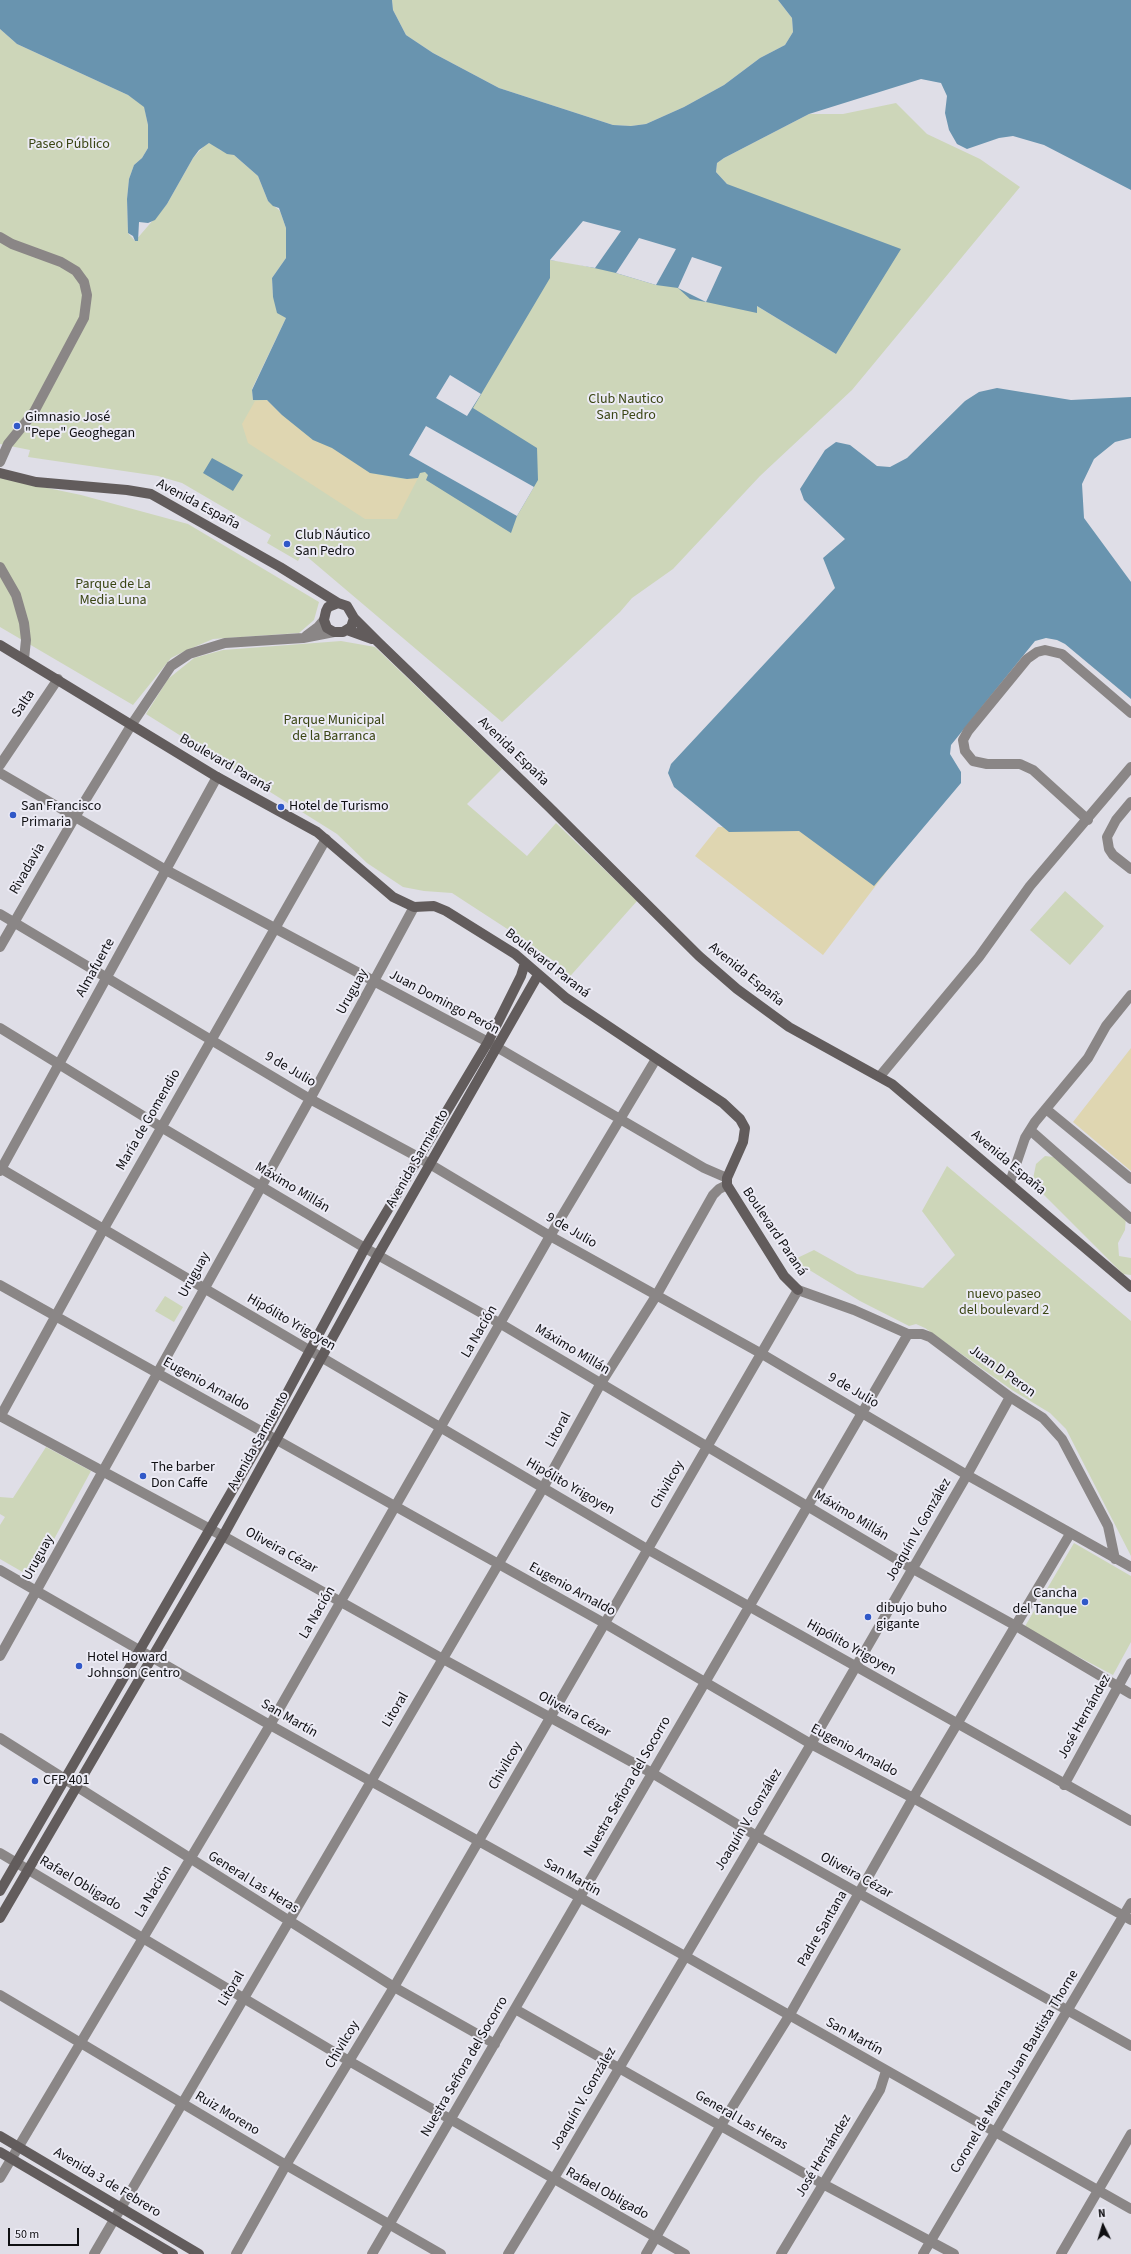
<!DOCTYPE html>
<html>
<head>
<meta charset="utf-8">
<style>
  body { margin:0 }
  #map { position:relative; width:1131px; height:2254px; overflow:hidden; background:#dfdee7; font-family:"Source Sans 3",sans-serif }
  canvas { display:block }
  .north { position:absolute; left:1083px; top:2206px; width:40px; height:40px; -webkit-text-stroke:3px #ecebf5; paint-order:stroke; rotate:355deg; font-size:11px; font-weight:700; line-height:16px; text-align:center; color:#0f0f12 }
  .north::after { content:''; display:block; margin:auto; width:14px; height:18px; background:#0f0f12; clip-path:polygon(50% 0,100% 100%,50% 72%,0 100%) }
  .scale { position:absolute; left:8px; top:2228px; width:71px; height:18px; box-sizing:border-box; border:2px solid #0f0f12; border-top:0; padding-left:5px; font-size:12px; line-height:14px; white-space:nowrap; color:#0f0f12; -webkit-text-stroke:3px #ecebf5; paint-order:stroke }
</style>
</head>
<body>
<div id="map">
<canvas width="1131" height="2254"></canvas>
<div class="north">N</div>
<div class="scale">50 m</div>
</div>
<script>
const c = document.querySelector('canvas').getContext('2d');
c.lineJoin = 'round';
function fill(path, color) {
  c.fillStyle = color;
  c.fill(path, 'evenodd');
}
function shape(rows) {
  const path = new Path2D();
  for (const r of rows) {
    path.moveTo(r[0], r[1]);
    for (let i = 2; i < r.length; i += 2) path.lineTo(r[i], r[i + 1]);
  }
  return path;
}
function strokePath(path, color, width, dash) {
  c.strokeStyle = color;
  c.lineWidth = width;
  c.lineCap = dash ? 'butt' : 'round';
  c.setLineDash(dash || []);
  c.stroke(path);
}
function drawText(font, color, halo, rows, align = 'center') {
  c.font = font + ' "Source Sans 3",sans-serif';
  c.lineWidth = 4;
  c.setLineDash([]);
  c.textBaseline = 'middle';
  c.strokeStyle = halo;
  c.fillStyle = color;
  for (const [text, x, y, turn = 0] of rows) {
    c.save();
    c.translate(x, y);
    c.rotate((+turn || 0) * Math.PI / 180);
    c.textAlign = isNaN(turn) ? turn : align;
    if (halo) c.strokeText(text, 0, 0);
    c.fillText(text, 0, 0);
    c.restore();
  }
}
fill(shape([
  [392,0,778,0,792,18,793,32,785,45,760,58,724,85,684,107,646,124,631,126,613,125,499,88,433,53,406,35,393,10],
  [0,29,17,44,128,95,144,106,148,125,148,148,142,158,134,165,129,179,127,199,128,233,135,241,167,204,193,158,204,146,209,143,213,144,220,150,234,155,258,176,268,201,280,211,286,228,286,258,272,278,273,297,286,318,252,389,253,400,267,400,282,415,409,455,536,245,757,306,836,354,727,184,716,172,717,163,724,158,809,114,843,114,896,103,927,134,980,159,1020,187,852,390,760,476,673,569,632,598,620,612,502,722,305,555,302,553,298,561,267,543,271,535,182,483,158,476,28,457,30,450,0,444],
  [0,478,81,495,188,524,319,602,314,620,299,633,213,639,185,651,171,658,133,705,0,627],
  [341,641,375,647,502,769,467,804,527,856,556,823,637,901,565,982,558,977,561,966,515,934,452,893,424,891,403,887,367,863,337,834,146,714,168,679,194,658,223,650],
  [1065,891,1104,926,1070,965,1030,930],
  [1045,1156,1062,1158,1126,1216,1125,1230,1118,1243,1119,1256,1131,1258,1131,1275,1123,1274,1035,1186,1033,1179,1036,1164],
  [947,1166,1131,1321,1131,1556,1066,1429,1050,1413,1012,1390,925,1328,916,1324,909,1326,860,1301,793,1260,814,1250,857,1274,923,1288,955,1255,922,1211],
  [165,1296,183,1307,174,1322,155,1311],
  [46,1447,91,1471,33,1578,0,1559,0,1525,5,1517,0,1514,0,1497,13,1498],
  [1074,1543,1131,1576,1131,1642,1113,1675,1024,1628]
]), '#cdd6b9');
fill(shape([
  [267,400,282,415,313,440,332,448,370,473,401,479,418,478,397,519,365,519,248,443,242,424,255,401],
  [947,792,823,955,695,856,718,827,790,827],
  [1131,1048,1131,1171,1073,1122]
]), '#dfd6b1');
fill(shape([
  [0,0,392,0,393,10,406,35,433,53,499,88,613,125,631,126,646,124,684,107,724,85,760,58,785,45,793,32,792,18,778,0,1131,0,1131,190,1044,145,1013,136,999,138,967,149,957,144,949,130,945,113,947,96,941,83,921,79,809,114,724,158,717,163,716,172,727,184,901,249,836,354,757,306,757,313,706,302,690,299,678,288,656,285,616,273,568,262,550,260,550,278,473,408,537,448,538,480,517,516,511,533,426,480,428,475,425,472,420,473,418,478,407,479,370,473,332,448,313,440,282,415,267,400,253,400,252,390,286,318,277,313,273,297,272,278,286,258,286,228,279,208,273,206,268,201,258,176,234,155,227,154,209,143,199,150,193,158,167,204,155,220,148,223,139,222,138,241,135,241,133,236,128,233,127,199,129,179,134,165,142,158,148,148,148,125,144,107,128,95,17,44,0,29],
  [997,388,1071,400,1131,397,1131,438,1115,442,1094,459,1082,484,1084,518,1131,582,1131,699,1065,644,1057,640,1046,638,1035,641,951,745,950,754,961,772,961,783,874,886,799,831,729,832,674,787,668,773,671,764,835,588,823,558,845,539,804,500,800,489,825,450,836,442,850,445,877,466,890,467,907,458,965,401,979,392],
  [212,458,243,475,233,491,203,473]
]), '#6994af');
fill(shape([
  [583,221,621,231,595,268,550,260],
  [639,238,676,249,656,285,616,273],
  [692,257,722,267,706,302,678,288],
  [450,375,481,394,467,416,436,398],
  [426,426,534,487,517,516,409,455]
]), '#dfdee7');
strokePath(shape([
  [0,237,12,244,61,262,76,271,84,282,87,295,84,318,34,412,8,444,0,462],
  [0,567,16,595,24,623,26,640,24,659],
  [306,636,318,627,324,620],
  [0,765,58,679],
  [0,773,166,870,488,1042,704,1168,727,1178],
  [1131,802,1116,820,1107,837,1109,849,1113,855,1131,869],
  [1088,820,1033,770,1020,764,987,764,973,761,965,751,963,740,968,731,1027,659,1037,652,1045,650,1062,654,1131,713],
  [0,914,310,1099,418,1157,550,1236,762,1354,967,1475,1131,1567],
  [0,947,75,817,132,724,171,666,189,654,225,643,303,638,334,632],
  [0,1028,161,1127,365,1248,501,1324,913,1569,1016,1626,1131,1694],
  [880,1076,979,957,1030,886,1131,767],
  [1046,1109,1131,1179],
  [1030,1130,1131,1219],
  [0,1168,647,1549,1131,1821],
  [0,1171,217,777],
  [1010,1182,1025,1138,1035,1122,1088,1058,1106,1026,1131,995],
  [0,1285,604,1623,811,1744,913,1798,1131,1920],
  [0,1416,223,1536,443,1659,652,1773,755,1835,1131,2046],
  [0,1417,103,1230,326,839],
  [0,1570,270,1725,685,1956,1131,2209],
  [0,1656,310,1099,414,907],
  [0,1738,394,1987,495,2044],
  [1064,1785,1131,1663],
  [0,1853,349,2061,685,2254],
  [0,1995,286,2165,441,2254],
  [515,2009,823,2184,954,2254],
  [0,2178,270,1725,550,1236,656,1059],
  [94,2254,543,1488,601,1383,656,1296,713,1195,719,1189,727,1185],
  [236,2254,286,2165,394,1987,798,1290,854,1310,908,1334,922,1334,930,1337,1010,1397,1043,1418,1062,1439,1108,1526,1115,1559],
  [372,2254,908,1334],
  [508,2254,553,2180,811,1744,967,1475,1010,1397],
  [646,2254,721,2125,789,2016,913,1798,1070,1534],
  [781,2254,880,2090,886,2071],
  [923,2254,1131,1903],
  [1061,2254,1131,2134]
]), '#8a8686', 10);
strokePath(shape([
  [0,473,36,482,127,490,151,494,280,567,338,603,347,606,354,618,378,642,548,806,699,956,737,989,789,1027,892,1084,1131,1287],
  [338,603,328,607,326,611,324,620,327,628,334,632,343,632,351,627,354,618],
  [347,630,372,639],
  [0,645,217,777,317,832,393,897,414,907,434,906,446,911,515,954,566,998,723,1103,740,1119,745,1128,743,1142,727,1178,727,1185,784,1276,798,1290],
  [0,1891,265,1434,365,1248,488,1042,521,976,525,963],
  [0,1918,223,1536,378,1255,538,975],
  [0,2136,199,2254],
  [0,2152,173,2254]
]), '#625c5c', 10);
for (const [x, y, r, color] of [
  [17,426,4,"#3058c8"],
  [287,544,4,"#3058c8"],
  [281,807,4,"#3058c8"],
  [13,815,4,"#3058c8"],
  [143,1476,4,"#3058c8"],
  [1085,1602,4,"#3058c8"],
  [868,1617,4,"#3058c8"],
  [79,1666,4,"#3058c8"],
  [35,1781,4,"#3058c8"]
]) {
  const dot = new Path2D();
  dot.arc(x, y, r, 0, 2 * Math.PI);
  c.fillStyle = color;
  c.fill(dot);
  strokePath(dot, '#ecebf5', 1.5);
}
drawText('14px', '#3a4513', '#ecebf5', [
  ["Paseo Público",69,145],
  ["Club Nautico",626,400],
  ["San Pedro",626,416],
  ["Parque de La",113,585],
  ["Media Luna",113,601],
  ["Parque Municipal",334,721],
  ["de la Barranca",334,737],
  ["nuevo paseo",1004,1295],
  ["del boulevard 2",1004,1311]
]);
drawText('14px', '#0f0f12', '#ecebf5', [
  ["Gimnasio José",25,418],
  ["\"Pepe\" Geoghegan",25,434],
  ["Club Náutico",295,536],
  ["San Pedro",295,552],
  ["San Francisco",21,807],
  ["Primaria",21,823],
  ["Hotel de Turismo",289,807],
  ["The barber",151,1468],
  ["Don Caffe",151,1484],
  ["Cancha",1077,1594,"right"],
  ["del Tanque",1077,1610,"right"],
  ["dibujo buho",876,1609],
  ["gigante",876,1625],
  ["Hotel Howard",87,1658],
  ["Johnson Centro",87,1674],
  ["CFP 401",43,1781]
], 'left');
drawText('14px', '#0f0f12', '#ecebf5', [
  ["Avenida España",198,505,28],
  ["Salta",24,704,-56],
  ["Avenida España",513,752,44],
  ["Boulevard Paraná",225,764,30],
  ["Rivadavia",28,869,-60],
  ["Boulevard Paraná",547,964,38],
  ["Almafuerte",96,968,-61],
  ["Avenida España",746,975,39],
  ["Uruguay",353,992,-61],
  ["Juan Domingo Perón",444,1003,28],
  ["9 de Julio",290,1070,30],
  ["María de Gomendio",149,1120,-60],
  ["Avenida Sarmiento",418,1159,-60],
  ["Avenida España",1008,1163,40],
  ["Máximo Millán",292,1188,31],
  ["9 de Julio",571,1231,30],
  ["Boulevard Paraná",774,1232,56],
  ["Uruguay",195,1275,-61],
  ["Hipólito Yrigoyen",291,1323,30],
  ["La Nación",480,1332,-60],
  ["Máximo Millán",572,1350,31],
  ["Juan D Peron",1002,1372,36],
  ["Eugenio Arnaldo",206,1385,29],
  ["9 de Julio",853,1391,30],
  ["Litoral",559,1430,-61],
  ["Avenida Sarmiento",259,1441,-61],
  ["Chivilcoy",668,1485,-60],
  ["Hipólito Yrigoyen",570,1487,30],
  ["Máximo Millán",851,1516,31],
  ["Joaquín V. González",919,1530,-60],
  ["Oliveira Cézar",281,1551,29],
  ["Uruguay",39,1558,-61],
  ["Eugenio Arnaldo",572,1590,29],
  ["La Nación",318,1613,-60],
  ["Hipólito Yrigoyen",851,1648,29],
  ["Litoral",396,1710,-59],
  ["Oliveira Cézar",574,1715,29],
  ["José Hernández",1085,1717,-61],
  ["San Martín",289,1719,30],
  ["Eugenio Arnaldo",854,1751,28],
  ["Chivilcoy",506,1766,-60],
  ["Nuestra Señora del Socorro",628,1787,-60],
  ["Joaquín V. González",749,1820,-59],
  ["Oliveira Cézar",856,1876,29],
  ["San Martín",572,1878,29],
  ["General Las Heras",253,1883,32],
  ["Rafael Obligado",80,1884,31],
  ["La Nación",154,1892,-59],
  ["Padre Santana",823,1929,-60],
  ["Litoral",232,1989,-59],
  ["San Martín",854,2037,29],
  ["Chivilcoy",343,2045,-59],
  ["Nuestra Señora del Socorro",465,2067,-60],
  ["Coronel de Marina Juan Bautista Thorne",1015,2072,-59],
  ["Joaquín V. González",584,2099,-60],
  ["Ruiz Moreno",227,2114,31],
  ["General Las Heras",741,2121,30],
  ["José Hernández",824,2156,-59],
  ["Avenida 3 de Febrero",107,2183,31],
  ["Rafael Obligado",607,2194,29]
]);
</script>
</body>
</html>
